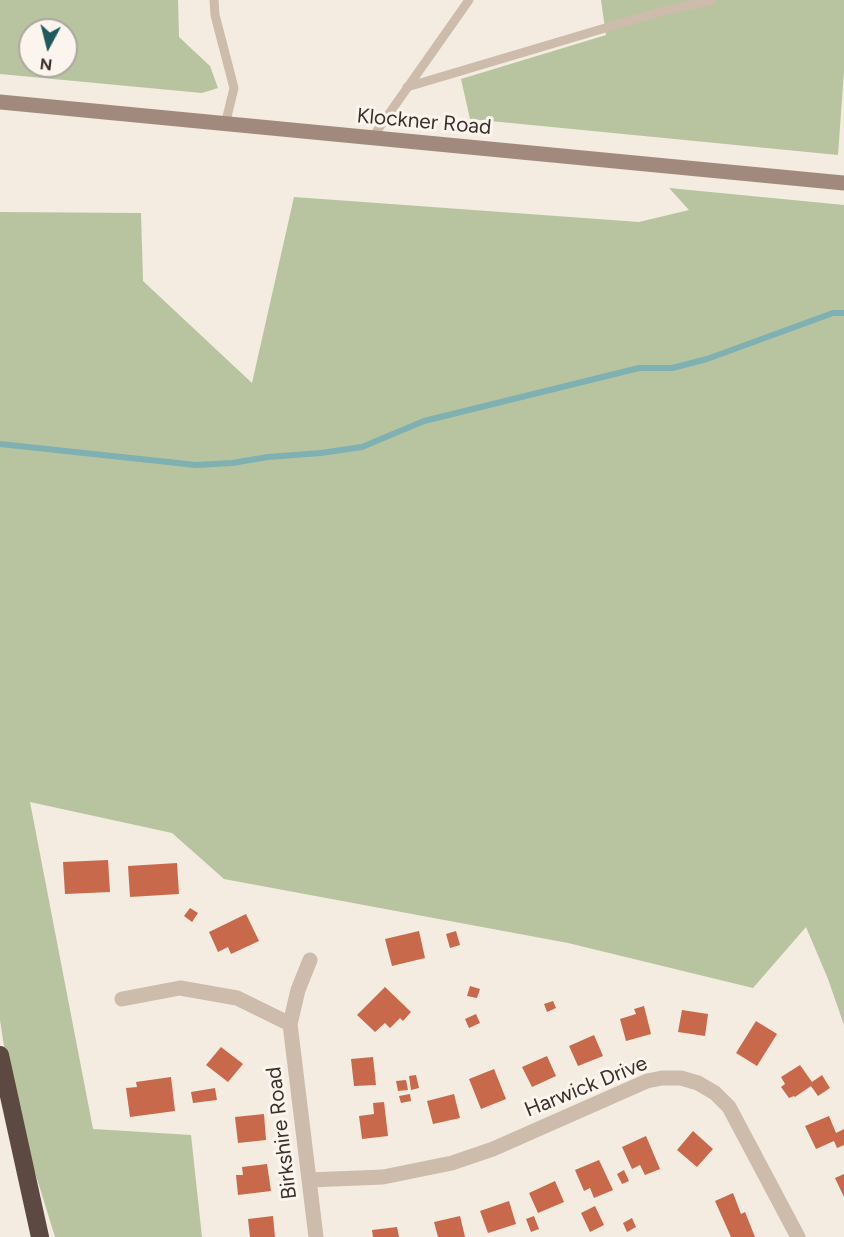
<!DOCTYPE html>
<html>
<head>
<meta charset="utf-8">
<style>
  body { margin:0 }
  #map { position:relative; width:844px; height:1237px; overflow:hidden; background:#f4ebe1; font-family:Figtree,sans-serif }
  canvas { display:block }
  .north { position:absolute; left:18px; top:18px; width:60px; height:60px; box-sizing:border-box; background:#fbf5ee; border:2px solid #aea6a0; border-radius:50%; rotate:187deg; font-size:16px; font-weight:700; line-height:24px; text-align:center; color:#3b302b }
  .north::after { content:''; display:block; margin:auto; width:21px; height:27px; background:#1f5a5e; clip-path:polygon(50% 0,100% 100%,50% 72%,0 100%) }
</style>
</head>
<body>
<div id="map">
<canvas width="844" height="1237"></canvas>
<div class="north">N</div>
</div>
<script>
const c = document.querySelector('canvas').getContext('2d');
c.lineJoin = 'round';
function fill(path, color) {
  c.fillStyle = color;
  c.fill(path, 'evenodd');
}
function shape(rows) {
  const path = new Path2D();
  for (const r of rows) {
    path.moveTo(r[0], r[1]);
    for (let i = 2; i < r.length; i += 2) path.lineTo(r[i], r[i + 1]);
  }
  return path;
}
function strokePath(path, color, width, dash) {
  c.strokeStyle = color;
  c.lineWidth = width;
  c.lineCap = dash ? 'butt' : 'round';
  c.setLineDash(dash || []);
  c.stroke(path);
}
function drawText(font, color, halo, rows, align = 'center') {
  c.font = font + ' Figtree,sans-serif';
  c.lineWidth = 6;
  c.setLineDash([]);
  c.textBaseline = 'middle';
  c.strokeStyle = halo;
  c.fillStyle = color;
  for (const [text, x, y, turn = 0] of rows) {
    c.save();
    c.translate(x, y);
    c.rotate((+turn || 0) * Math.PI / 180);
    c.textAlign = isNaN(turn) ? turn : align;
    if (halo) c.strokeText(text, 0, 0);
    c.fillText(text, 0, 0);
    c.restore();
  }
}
fill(shape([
  [0,0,178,0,179,37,210,66,218,88,202,93,0,74],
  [30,30,66,30,66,66,30,66],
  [601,0,844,0,844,71,838,155,470,119,461,79,606,35],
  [669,188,844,205,844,1025,828,979,806,927,753,988,568,943,224,879,172,833,30,802,93,1129,191,1135,202,1237,55,1237,12,1098,0,1020,0,212,141,213,143,281,252,383,294,197,639,222,689,210]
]), '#b8c4a0');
strokePath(shape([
  [0,444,196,465,232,463,268,457,321,453,362,447,424,421,639,368,672,368,707,359,833,313,844,313]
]), '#7fb0b2', 6);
fill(shape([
  [108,860,110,892,65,894,63,862],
  [177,863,179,894,130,897,128,866],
  [190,908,198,913,192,922,184,916],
  [246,914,259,941,231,954,228,947,218,952,209,932],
  [419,931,425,958,392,966,385,939],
  [456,931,460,945,450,948,446,934],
  [470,986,480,989,477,998,467,996],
  [385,987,411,1012,403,1021,400,1018,390,1028,385,1023,375,1032,357,1015],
  [553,1001,556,1008,547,1012,544,1004],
  [644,1006,651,1034,626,1041,620,1019,636,1014,634,1009],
  [682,1010,708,1014,705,1036,678,1032],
  [476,1014,480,1023,469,1028,465,1019],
  [756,1021,777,1034,757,1066,736,1053],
  [594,1035,603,1056,578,1066,569,1046],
  [221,1047,243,1064,228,1082,206,1065],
  [547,1056,556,1076,532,1087,522,1067],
  [373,1057,376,1085,354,1086,351,1059],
  [800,1065,812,1082,822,1075,830,1088,818,1096,811,1086,795,1097,794,1096,789,1098,781,1087,785,1084,781,1077],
  [494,1069,506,1099,481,1109,469,1079],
  [416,1075,419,1088,411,1090,409,1076],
  [171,1077,175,1111,130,1117,126,1088,137,1087,136,1082],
  [406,1080,408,1090,398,1091,396,1081],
  [215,1088,217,1100,193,1103,191,1092],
  [410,1094,411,1101,401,1103,399,1096],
  [454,1094,460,1118,433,1124,427,1101],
  [384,1102,388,1136,362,1139,359,1116,374,1114,373,1103],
  [264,1114,266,1140,238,1143,235,1117],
  [829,1116,836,1133,844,1129,844,1145,837,1148,834,1141,816,1149,805,1126],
  [693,1131,713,1149,697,1167,677,1150],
  [646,1136,660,1169,645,1175,640,1165,632,1169,622,1147],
  [599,1160,613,1190,594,1198,590,1188,584,1191,575,1170],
  [267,1164,271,1191,238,1195,236,1175,243,1175,242,1167],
  [624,1170,629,1181,622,1184,617,1174],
  [844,1174,844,1197,835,1178],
  [555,1181,564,1202,538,1213,529,1193],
  [733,1193,741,1214,745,1212,755,1237,731,1237,715,1201],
  [509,1201,516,1224,488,1233,480,1211],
  [595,1206,604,1225,590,1232,581,1213],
  [273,1216,275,1237,250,1237,248,1219],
  [460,1216,465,1237,438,1237,434,1222],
  [534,1216,539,1229,531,1232,526,1219],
  [632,1218,636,1227,627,1232,623,1223],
  [397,1227,399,1237,373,1237,372,1230]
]), '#c8694b');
strokePath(shape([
  [214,0,215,15,234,88,225,125],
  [407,87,659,12,712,0],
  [372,138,469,0]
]), '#cdbbac', 9);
strokePath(shape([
  [122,999,180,988,237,998,290,1024,316,1237],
  [290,1024,298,990,310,960],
  [309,1180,383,1177,452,1163,493,1149,647,1081,662,1078,681,1078,698,1083,715,1093,729,1107,798,1237]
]), '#cdbbac', 15);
strokePath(shape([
  [0,102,844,183]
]), '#a18a7d', 15);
strokePath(shape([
  [0,1055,40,1237]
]), '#5c4a42', 18);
drawText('21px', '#3b302b', '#fbf5ee', [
  ["Klockner Road",424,122,5],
  ["Harwick Drive",586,1087,-22],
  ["Birkshire Road",282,1133,-97]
]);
</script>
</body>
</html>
